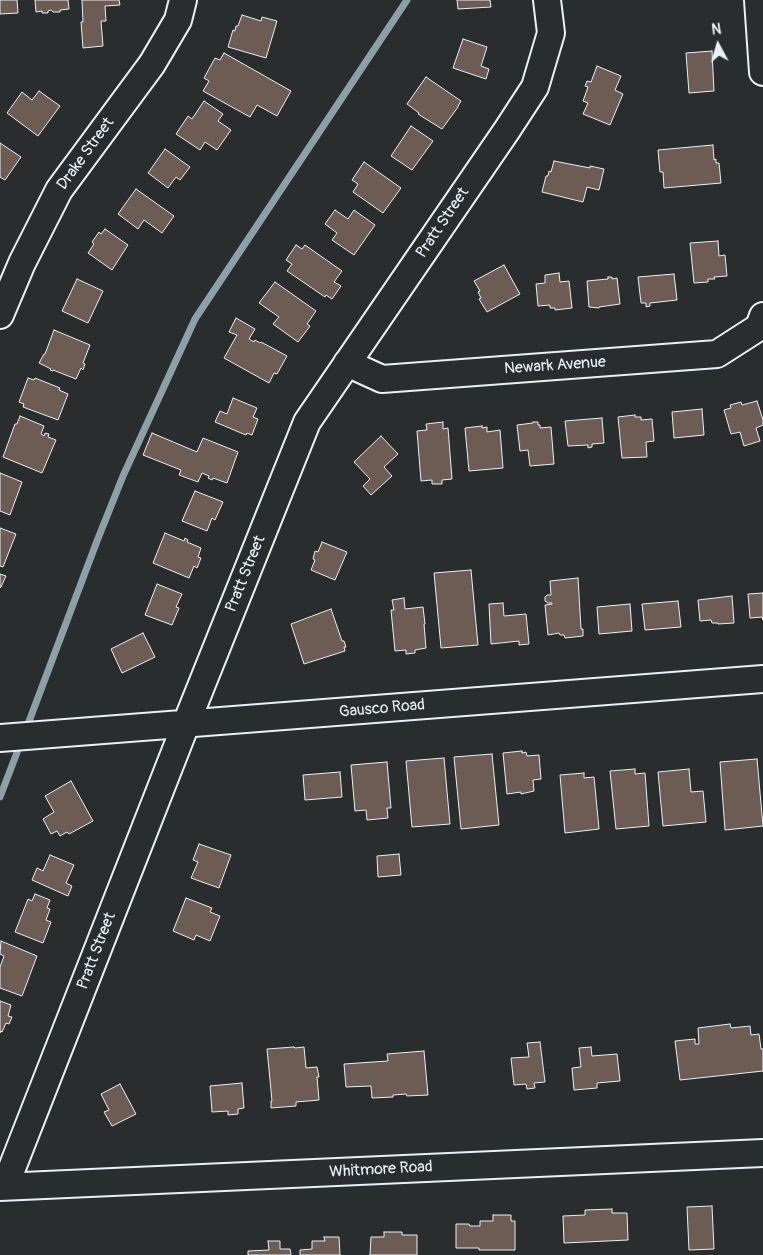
<!DOCTYPE html>
<html>
<head>
<meta charset="utf-8">
<style>
  body { margin:0 }
  #map { position:relative; width:763px; height:1255px; overflow:hidden; background:#2a2d2e; font-family:Pangolin,sans-serif }
  canvas { display:block }
  .north { position:absolute; left:693px; top:20px; width:50px; height:50px; -webkit-text-stroke:4px #2a2d2e; paint-order:stroke; rotate:354deg; font-size:14px; font-weight:700; line-height:20px; text-align:center; color:#e8f1f8 }
  .north::after { content:''; display:block; margin:auto; width:18px; height:22px; background:#e8f1f8; clip-path:polygon(50% 0,100% 100%,50% 72%,0 100%) }
</style>
</head>
<body>
<div id="map">
<canvas width="763" height="1255"></canvas>
<div class="north">N</div>
</div>
<script>
const c = document.querySelector('canvas').getContext('2d');
c.lineJoin = 'round';
function shape(rows) {
  const path = new Path2D();
  for (const r of rows) {
    path.moveTo(r[0], r[1]);
    for (let i = 2; i < r.length; i += 2) path.lineTo(r[i], r[i + 1]);
  }
  return path;
}
function strokePath(path, color, width, dash) {
  c.strokeStyle = color;
  c.lineWidth = width;
  c.lineCap = dash ? 'butt' : 'round';
  c.setLineDash(dash || []);
  c.stroke(path);
}
function fill(path, color) {
  c.fillStyle = color;
  c.fill(path, 'evenodd');
}
function drawText(font, color, halo, rows, align = 'center') {
  c.font = font + ' Pangolin,sans-serif';
  c.lineWidth = 5;
  c.setLineDash([]);
  c.textBaseline = 'middle';
  c.strokeStyle = halo;
  c.fillStyle = color;
  for (const [text, x, y, turn = 0] of rows) {
    c.save();
    c.translate(x, y);
    c.rotate((+turn || 0) * Math.PI / 180);
    c.textAlign = isNaN(turn) ? turn : align;
    if (halo) c.strokeText(text, 0, 0);
    c.fillText(text, 0, 0);
    c.restore();
  }
}
strokePath(shape([
  [25,732,97,541,123,476,195,319,407,0],
  [0,797,21,742]
]), '#8ca0a8', 7);
const building = shape([
  [0,0,17,0,18,13,0,14,0,0],
  [35,0,68,0,69,9,60,10,60,12,53,12,51,10,48,11,48,13,42,13,42,11,36,12,35,0],
  [82,0,119,0,120,5,105,6,106,21,101,21,103,46,83,48,81,22,83,22,82,0],
  [457,0,490,0,491,7,458,9,457,0],
  [242,15,261,21,262,17,277,21,266,58,228,47,233,30,235,31,236,26,238,26,242,15],
  [463,39,487,47,481,66,489,69,486,79,453,68,463,39],
  [712,51,714,91,689,93,686,53,712,51],
  [224,53,291,91,277,116,257,105,250,117,203,91,209,81,204,78,215,58,220,60,224,53],
  [597,66,621,76,615,90,623,94,610,125,583,114,588,103,583,101,588,87,585,86,587,81,591,82,597,66],
  [426,77,461,101,458,106,458,107,442,129,418,114,419,113,407,104,426,77],
  [39,91,60,106,38,136,7,113,22,92,32,100,39,91],
  [204,101,223,114,218,121,231,130,217,150,205,142,200,150,176,134,188,116,192,119,204,101],
  [411,126,433,141,412,170,391,156,411,126],
  [0,143,21,157,5,180,0,177,0,143],
  [713,145,714,160,716,159,716,163,719,163,721,183,664,188,663,172,660,172,658,150,713,145],
  [165,149,190,167,180,180,176,177,168,188,148,173,165,149],
  [554,161,590,168,590,166,604,169,599,190,587,187,583,202,542,192,546,176,548,176,549,171,551,172,554,161],
  [364,162,401,188,383,213,353,192,358,184,352,180,364,162],
  [136,189,174,216,162,233,144,220,138,229,118,214,136,189],
  [335,210,348,219,354,210,375,225,354,255,332,240,337,233,325,224,335,210],
  [105,229,128,245,112,270,88,253,94,244,92,242,99,232,101,234,105,229],
  [718,241,719,256,725,255,727,276,714,277,715,279,708,279,708,282,694,283,690,243,718,241],
  [296,245,302,249,305,245,342,271,334,282,341,286,332,299,326,295,325,297,287,271,292,264,286,260,296,245],
  [504,265,520,294,487,312,479,299,481,298,478,292,480,291,474,281,504,265],
  [559,273,560,282,569,281,572,308,555,310,555,308,550,308,550,305,538,306,536,284,545,283,545,275,559,273],
  [674,274,677,300,650,303,650,306,646,307,646,303,641,303,638,277,674,274],
  [608,277,612,277,612,279,617,278,620,304,599,307,599,308,589,307,587,281,608,279,608,277],
  [77,279,103,291,88,323,62,311,77,279],
  [275,282,316,311,307,324,310,326,298,342,273,324,279,317,259,303,275,282],
  [236,318,255,329,249,339,254,342,255,340,260,343,261,342,287,356,277,374,274,373,269,383,224,358,237,335,229,332,236,318],
  [54,330,90,345,83,363,85,364,83,370,81,368,76,379,53,370,53,371,50,370,51,369,39,363,44,354,45,354,54,330],
  [28,378,34,380,35,378,60,388,59,390,68,394,58,420,23,407,24,404,19,402,28,378],
  [233,398,257,408,253,417,258,419,252,435,247,433,246,435,215,422,220,411,227,414,233,398],
  [757,401,763,420,763,425,756,428,760,441,744,446,740,432,731,434,724,410,731,408,730,405,741,402,742,405,757,401],
  [702,409,704,435,674,438,672,412,702,409],
  [635,415,635,417,641,417,641,420,652,419,654,441,646,442,647,457,622,458,618,417,635,415],
  [20,416,44,426,41,434,44,436,45,433,49,434,48,437,56,440,42,473,3,457,15,424,17,424,20,416],
  [602,418,604,443,592,444,592,447,588,448,588,445,568,446,565,421,602,418],
  [443,422,443,429,448,428,452,479,442,480,442,484,432,484,432,480,421,481,417,431,427,430,426,424,443,422],
  [533,422,538,422,538,425,540,425,540,428,551,427,554,464,530,466,528,450,520,451,517,425,533,423,533,422],
  [482,426,482,428,487,427,487,432,500,430,503,468,469,471,465,428,482,426],
  [152,433,197,452,203,438,238,452,227,483,213,478,212,480,208,478,209,476,202,473,198,482,179,475,181,470,143,455,152,433],
  [381,436,398,454,384,467,392,476,371,495,363,486,370,479,354,462,381,436],
  [0,473,22,482,10,515,0,511,0,473],
  [195,491,223,502,215,520,212,518,207,531,182,521,195,491],
  [0,528,16,534,3,567,0,566,0,528],
  [165,533,184,541,185,538,188,540,187,542,201,548,198,557,201,558,197,568,194,566,189,578,153,563,165,533],
  [322,542,347,552,335,580,311,570,315,560,313,559,315,551,318,552,322,542],
  [471,570,478,645,441,648,434,573,471,570],
  [0,574,6,576,1,587,0,588,0,574],
  [578,578,581,629,583,629,583,636,565,638,564,635,560,635,559,633,548,635,545,605,552,604,552,603,548,603,545,601,545,597,547,595,551,595,550,581,578,578],
  [157,584,182,594,176,607,179,608,172,625,145,615,157,584],
  [763,593,763,620,762,617,750,618,748,594,763,593],
  [732,596,734,623,718,624,718,623,712,623,711,620,700,621,698,600,732,596],
  [404,598,405,609,423,607,425,624,424,624,426,648,415,650,415,653,406,654,406,650,395,651,391,610,394,610,392,600,404,598],
  [678,601,681,627,645,630,642,604,678,601],
  [503,603,504,616,526,614,529,644,519,645,519,641,491,644,489,604,503,603],
  [630,604,632,631,599,634,597,607,630,604],
  [331,609,342,641,344,641,346,647,344,647,345,651,304,664,291,624,331,609],
  [143,633,155,657,122,673,111,649,143,633],
  [522,751,522,753,526,752,527,756,539,755,541,779,533,780,534,791,521,794,521,792,507,794,503,753,522,751],
  [492,754,499,825,461,829,454,757,492,754],
  [444,758,450,824,412,827,406,761,444,758],
  [757,759,763,826,725,830,720,762,757,759],
  [387,762,391,808,387,808,388,818,367,820,366,810,355,811,351,765,387,762],
  [635,769,635,774,645,773,649,826,616,829,610,771,635,769],
  [689,769,691,792,703,791,706,822,663,826,658,772,689,769],
  [340,772,342,797,305,800,303,775,340,772],
  [584,773,584,778,594,777,599,829,565,833,560,775,584,773],
  [71,781,93,821,69,834,67,832,60,836,57,831,51,834,43,819,54,812,45,796,71,781],
  [199,844,231,855,219,888,191,878,198,862,193,860,199,844],
  [399,854,401,875,378,877,377,856,399,854],
  [50,855,74,865,66,883,72,886,68,896,32,880,37,868,43,871,50,855],
  [35,894,50,900,47,908,50,909,46,920,51,922,43,943,15,932,28,899,32,901,35,894],
  [186,898,212,908,210,912,220,916,210,941,196,935,194,940,173,931,186,898],
  [1,941,37,956,22,996,0,988,0,967,4,956,0,954,1,941],
  [0,1001,11,1005,8,1016,12,1017,9,1024,6,1023,2,1032,1,1031,0,1033,0,1001],
  [730,1024,731,1028,750,1026,751,1035,759,1034,761,1049,763,1049,763,1071,680,1080,675,1041,695,1039,695,1044,699,1044,698,1028,730,1024],
  [540,1042,545,1082,534,1083,535,1088,527,1089,526,1084,514,1085,511,1058,529,1057,527,1043,540,1042],
  [294,1047,295,1048,304,1047,306,1068,317,1067,319,1077,317,1077,319,1100,296,1102,296,1106,271,1108,271,1101,272,1101,267,1049,294,1047],
  [591,1047,592,1056,617,1054,620,1081,597,1083,597,1088,574,1090,572,1068,581,1067,579,1048,591,1047],
  [424,1051,428,1095,407,1096,406,1094,393,1095,393,1097,372,1098,371,1086,346,1087,344,1064,388,1061,387,1054,424,1051],
  [242,1083,244,1108,238,1109,238,1114,228,1115,228,1111,212,1112,210,1086,242,1083],
  [120,1084,136,1114,112,1126,104,1112,109,1110,101,1094,120,1084],
  [712,1206,714,1249,689,1250,687,1207,712,1206],
  [612,1209,612,1213,627,1213,628,1240,564,1243,563,1216,585,1215,585,1210,612,1209],
  [493,1215,511,1215,511,1221,515,1221,515,1250,479,1250,479,1248,456,1248,456,1224,469,1224,470,1226,480,1226,480,1221,493,1221,493,1215],
  [384,1232,402,1232,402,1235,417,1235,417,1255,370,1255,371,1237,384,1237,384,1232],
  [324,1237,339,1237,340,1255,300,1255,300,1250,312,1249,312,1241,325,1241,324,1237],
  [268,1241,280,1241,280,1249,290,1249,291,1255,248,1255,248,1251,269,1250,268,1241]
]);
fill(building, '#6c5c54');
strokePath(building, '#e8f1f8', 1);
const minor = shape([
  [758,0,763,72],
  [0,315,22,263,59,190,152,64,178,20,183,0],
  [347,363,382,379,717,354,759,327,763,316],
  [0,738,763,679],
  [5,1186,186,724,307,422,507,130,535,87,551,33,547,0],
  [0,1187,763,1153]
]);
strokePath(minor, '#e8f1f8', 30);
strokePath(minor, '#2a2d2e', 26);
drawText('16px', '#e8f1f8', '#2a2d2e', [
  ["Drake Street",86,154,-54],
  ["Pratt Street",443,223,-56],
  ["Newark Avenue",555,366,-4],
  ["Pratt Street",246,574,-68],
  ["Gausco Road",382,709,-5],
  ["Pratt Street",97,951,-69],
  ["Whitmore Road",381,1170,-3]
]);
</script>
</body>
</html>
